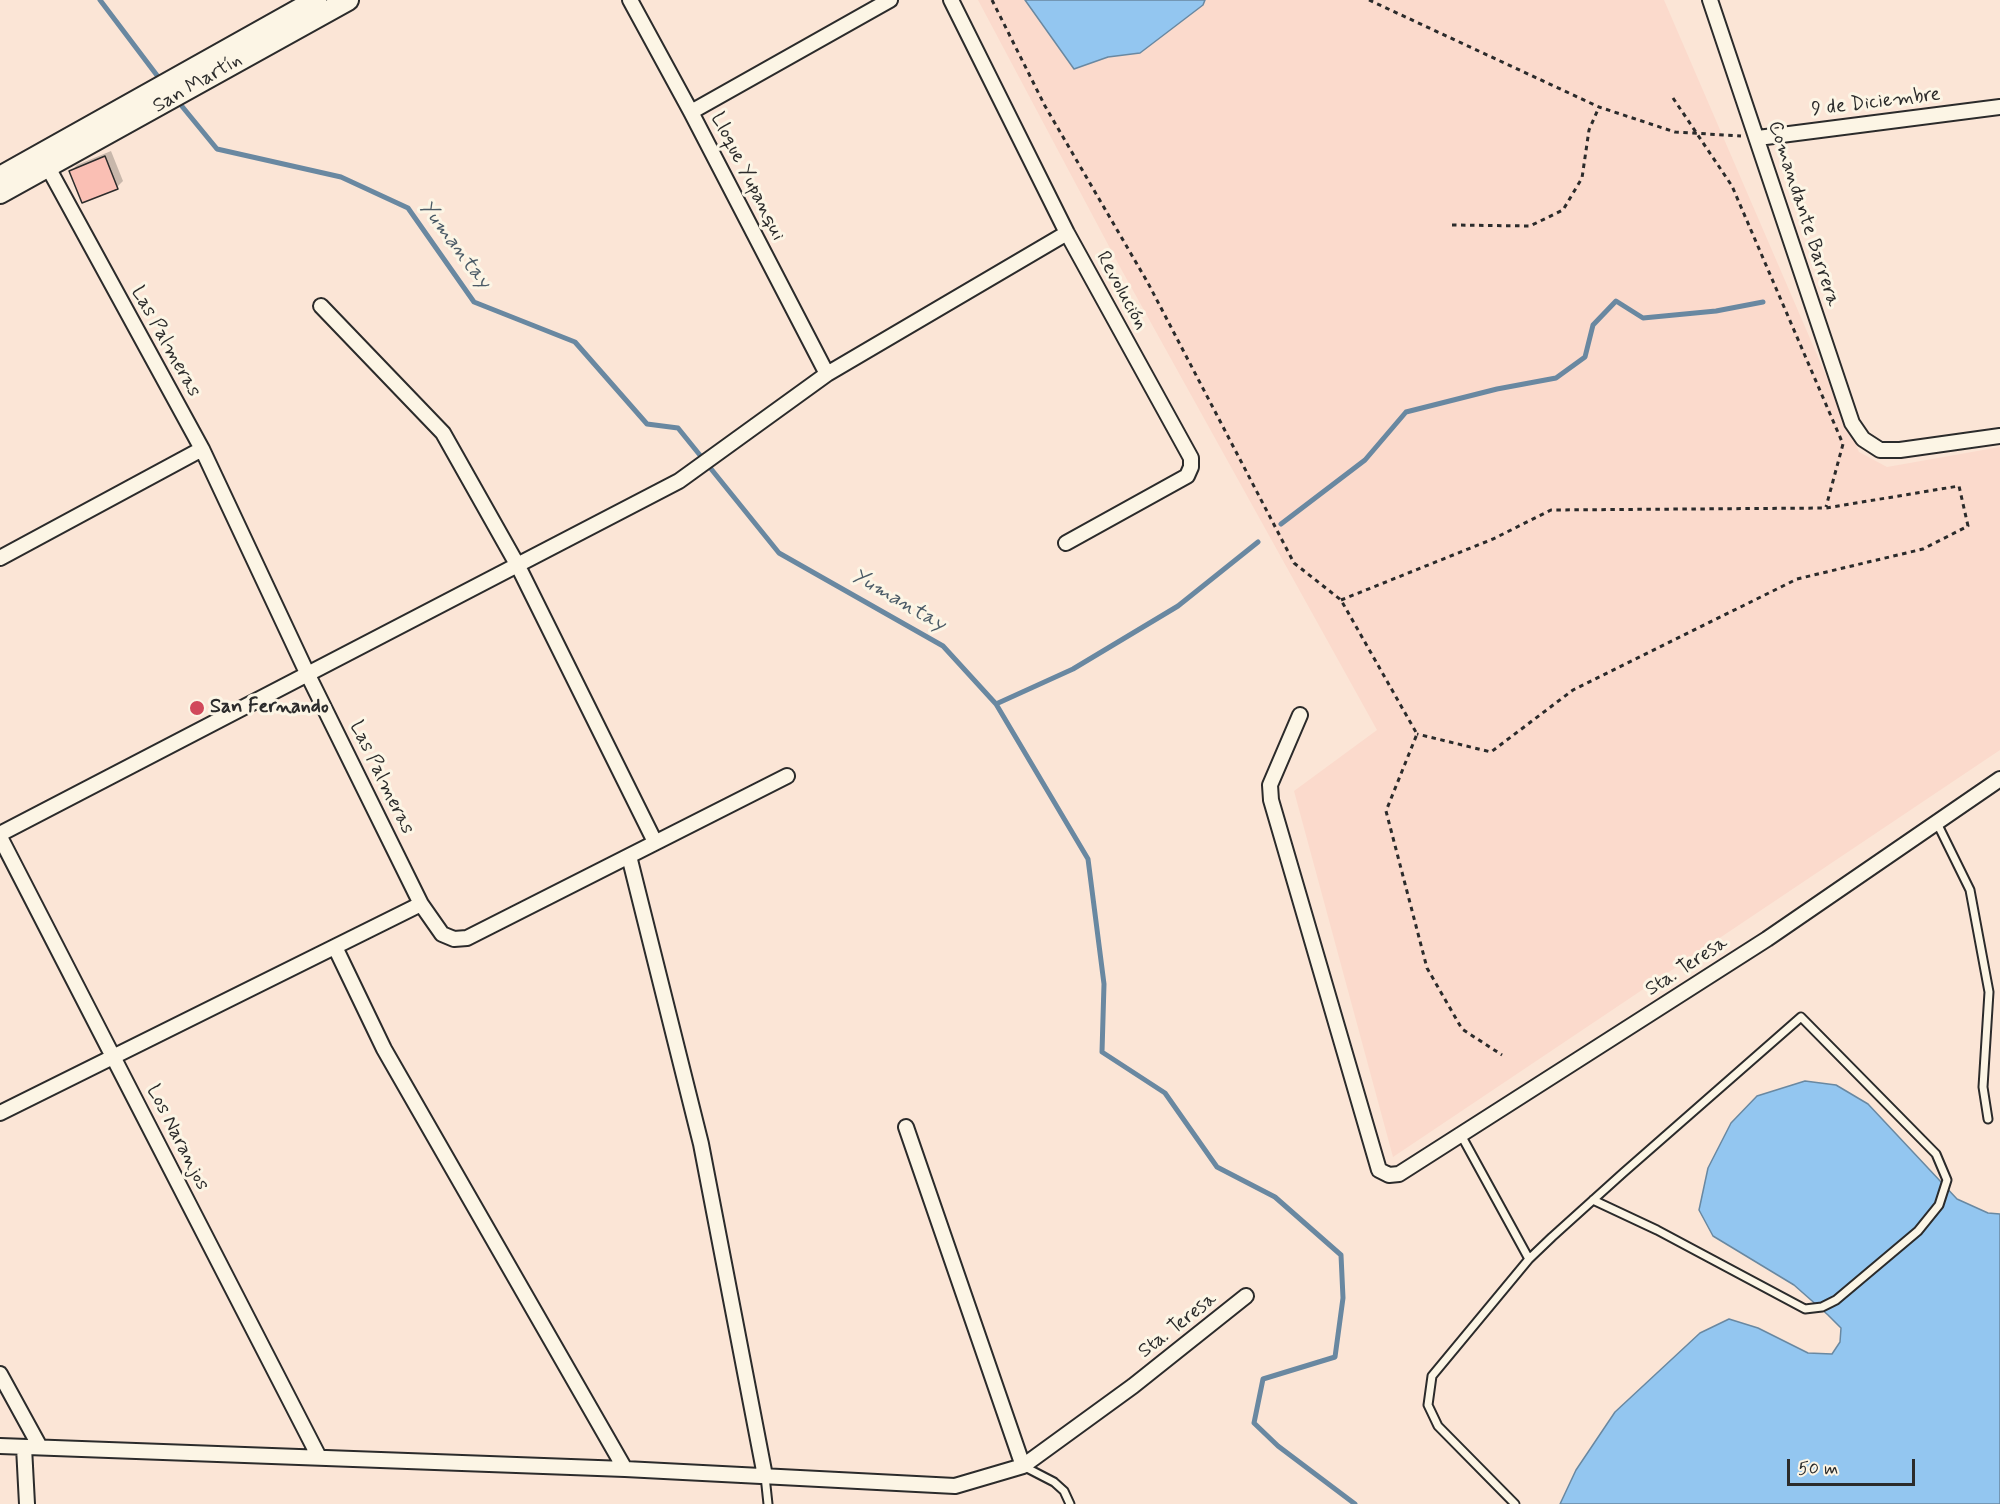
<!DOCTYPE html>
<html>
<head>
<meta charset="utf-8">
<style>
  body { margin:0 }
  #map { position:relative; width:2000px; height:1504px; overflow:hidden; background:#fbe5d6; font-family:Mynerve,sans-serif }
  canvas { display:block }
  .scale { position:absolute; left:1787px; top:1459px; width:128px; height:27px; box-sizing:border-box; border:3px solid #2b2b2b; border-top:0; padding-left:8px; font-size:18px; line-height:21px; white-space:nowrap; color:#2b2b2b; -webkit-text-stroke:4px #fcf5e5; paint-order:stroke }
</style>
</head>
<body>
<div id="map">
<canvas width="2000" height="1504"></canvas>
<div class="scale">50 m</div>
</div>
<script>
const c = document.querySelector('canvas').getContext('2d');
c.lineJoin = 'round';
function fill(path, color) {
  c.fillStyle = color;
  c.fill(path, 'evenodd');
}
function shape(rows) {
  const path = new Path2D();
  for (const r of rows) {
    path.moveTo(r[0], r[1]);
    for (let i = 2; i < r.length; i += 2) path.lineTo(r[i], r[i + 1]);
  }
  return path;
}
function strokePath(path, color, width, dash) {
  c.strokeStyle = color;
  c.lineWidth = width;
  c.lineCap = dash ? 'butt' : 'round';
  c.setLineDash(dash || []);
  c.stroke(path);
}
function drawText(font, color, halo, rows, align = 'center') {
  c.font = font + ' Mynerve,sans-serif';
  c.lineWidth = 6;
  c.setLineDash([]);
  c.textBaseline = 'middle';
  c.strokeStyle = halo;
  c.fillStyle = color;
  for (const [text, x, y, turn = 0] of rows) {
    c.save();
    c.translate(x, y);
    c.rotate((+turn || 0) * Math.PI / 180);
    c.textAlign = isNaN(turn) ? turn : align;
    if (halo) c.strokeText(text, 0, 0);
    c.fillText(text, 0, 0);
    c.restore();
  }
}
fill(shape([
  [978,0,1664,0,1859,452,1887,467,2000,447,2000,750,1393,1157,1294,791,1377,730,1120,267]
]), '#fbdacc');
const water = shape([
  [1025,0,1205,0,1203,5,1140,53,1108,57,1074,69,1025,0],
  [1805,1081,1836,1085,1868,1104,1957,1199,1988,1213,2000,1214,2000,1504,1560,1504,1576,1470,1615,1412,1700,1333,1729,1319,1758,1328,1808,1353,1832,1354,1840,1342,1841,1328,1828,1315,1794,1285,1713,1236,1699,1210,1708,1168,1731,1123,1757,1096,1805,1081]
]);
fill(water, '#93c6f0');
strokePath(water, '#6988a1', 1.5);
fill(shape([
  [111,151,123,181,117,187,71,171,77,165]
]), '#0003');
strokePath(shape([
  [100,0,162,82],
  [176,99,217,149,341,177,408,208,474,302,575,342,647,424,678,428,779,553,943,646,996,704,1088,859,1104,984,1102,1052,1165,1093,1217,1167,1275,1197,1341,1255,1343,1298,1335,1357,1263,1379,1254,1423,1278,1446,1355,1504],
  [1281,524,1365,460,1406,412,1497,389,1556,378,1585,357,1593,325,1616,301,1643,318,1716,311,1763,302],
  [996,704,1073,669,1178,606,1258,542]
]), '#6988a1', 5);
const building = shape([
  [105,156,118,189,82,203,69,171,105,156]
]);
fill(building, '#fabfb4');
strokePath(building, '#2b2b2b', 1.5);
const lane = shape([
  [1937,823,1970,890,1989,992,1983,1087,1988,1119],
  [1461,1135,1529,1259,1432,1376,1428,1405,1438,1426,1515,1504],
  [1529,1259,1552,1237,1623,1173,1801,1017,1936,1154,1947,1180,1939,1205,1918,1231,1836,1300,1822,1307,1805,1309,1657,1230,1593,1200],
  [1023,1466,1054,1482,1064,1491,1070,1504],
  [765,1476,768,1504]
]);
const street = shape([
  [630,0,691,112,827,374],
  [951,0,1067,233,1191,458,1191,467,1187,476,1066,543],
  [1710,0,1852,423,1863,439,1880,450,1900,450,2000,436],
  [691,112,890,0],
  [1758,138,2000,107],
  [44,160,202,449,308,675,421,904,442,934,454,939,467,938,787,776],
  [321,306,443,433,518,566,655,842],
  [0,558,202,449],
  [1300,715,1270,785,1271,800,1379,1170,1389,1175,1399,1174,1767,939,2000,779],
  [0,834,679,481,827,374,1067,233],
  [0,837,319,1457],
  [629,856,701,1144,765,1476],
  [335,947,384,1049,625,1469],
  [0,1113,421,904],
  [906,1127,1023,1466],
  [0,1374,40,1447],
  [0,1446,625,1469,955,1486,1023,1466,1133,1386,1246,1296],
  [24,1447,27,1504]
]);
const secondary = shape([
  [0,177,316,0],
  [0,193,348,0]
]);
strokePath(lane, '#2b2b2b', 11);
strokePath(street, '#2b2b2b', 18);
strokePath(secondary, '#2b2b2b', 24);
strokePath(shape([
  [992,0,1045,106,1148,283,1294,563,1341,600,1417,734,1386,811,1427,968,1462,1029,1502,1055],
  [1369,0,1599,107,1675,132,1741,136],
  [1673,98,1732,186,1843,444,1826,507],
  [1452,225,1530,226,1563,210,1582,178,1589,130,1599,107],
  [1341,600,1493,539,1551,510,1826,508,1959,486,1968,526,1923,549,1797,579,1573,690,1491,752,1417,734]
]), '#2b2b2b', 3, [4.5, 4.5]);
strokePath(lane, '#fcf5e5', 7);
strokePath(street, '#fcf5e5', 14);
strokePath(secondary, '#fcf5e5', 20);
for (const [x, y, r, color] of [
  [197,708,8,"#d1495b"]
]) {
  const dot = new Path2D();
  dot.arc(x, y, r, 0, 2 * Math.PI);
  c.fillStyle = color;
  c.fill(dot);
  strokePath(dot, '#fcf5e5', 2);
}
drawText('20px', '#2b2b2b', '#fcf5e5', [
  ["San Martín",198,84,-30],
  ["9 de Diciembre",1876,103,-7],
  ["Lloque Yupanqui",747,177,63],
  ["Comandante Barrera",1803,214,72],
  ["Revolución",1121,291,61],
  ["Las Palmeras",165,342,61],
  ["Las Palmeras",381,778,64],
  ["Sta. Teresa",1687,967,-33],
  ["Los Naranjos",177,1138,63],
  ["Sta. Teresa",1178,1326,-38]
]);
drawText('bold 20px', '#2b2b2b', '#fcf5e5', [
  ["San Fernando",210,708]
], 'left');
drawText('italic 21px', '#4a5a66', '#fcf5e5', [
  ["Yumantay",454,245,53],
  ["Yumantay",898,601,30]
]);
</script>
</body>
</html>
